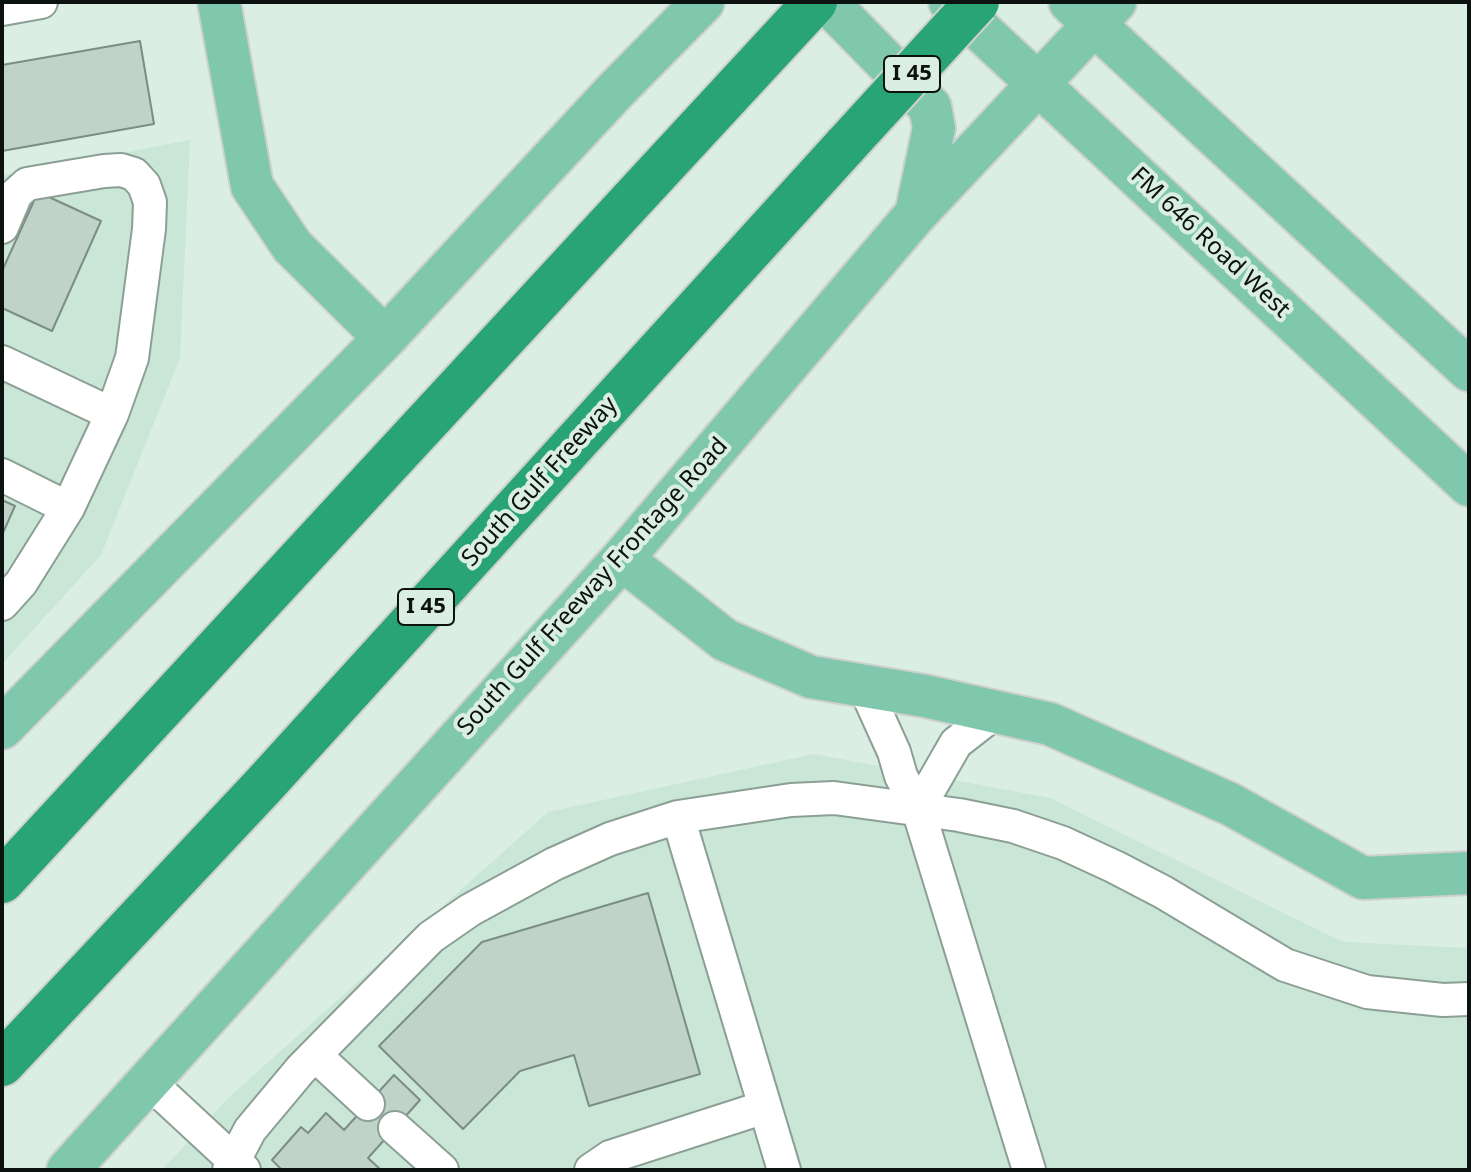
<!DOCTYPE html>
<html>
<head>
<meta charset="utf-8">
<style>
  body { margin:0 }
  #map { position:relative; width:1471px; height:1172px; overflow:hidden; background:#daeee4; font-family:"Noto Sans",sans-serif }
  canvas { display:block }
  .frame { position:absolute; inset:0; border:4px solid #0c120f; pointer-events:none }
</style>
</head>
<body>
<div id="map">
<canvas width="1471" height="1172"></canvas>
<div class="frame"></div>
</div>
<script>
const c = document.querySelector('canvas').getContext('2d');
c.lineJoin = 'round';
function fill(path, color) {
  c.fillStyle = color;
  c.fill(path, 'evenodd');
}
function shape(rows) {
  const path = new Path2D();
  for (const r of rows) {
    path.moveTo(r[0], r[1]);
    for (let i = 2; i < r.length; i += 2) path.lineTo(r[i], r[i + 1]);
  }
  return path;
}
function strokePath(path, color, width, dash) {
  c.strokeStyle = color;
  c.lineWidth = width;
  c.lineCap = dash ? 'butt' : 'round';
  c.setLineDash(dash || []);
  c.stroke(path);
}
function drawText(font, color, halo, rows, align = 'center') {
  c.font = font + ' "Noto Sans",sans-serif';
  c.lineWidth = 8;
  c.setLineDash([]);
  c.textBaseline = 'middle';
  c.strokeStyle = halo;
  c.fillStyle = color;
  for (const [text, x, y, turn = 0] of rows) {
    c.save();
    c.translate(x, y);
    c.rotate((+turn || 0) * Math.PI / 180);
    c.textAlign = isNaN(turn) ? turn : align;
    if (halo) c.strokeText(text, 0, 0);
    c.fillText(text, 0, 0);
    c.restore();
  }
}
fill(shape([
  [190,140,180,358,101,555,2,664,2,176],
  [814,754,1050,798,1343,942,1469,948,1469,1170,162,1170,228,1098,548,812]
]), '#cae6d7');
const building = shape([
  [140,41,154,124,2,151,2,65,140,41],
  [38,192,101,221,52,331,2,308,2,271,38,192],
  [2,500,15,506,2,535,2,500],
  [648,893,700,1074,589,1106,574,1055,520,1071,463,1129,379,1046,482,942,648,893],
  [394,1075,420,1100,368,1158,381,1170,282,1170,272,1160,301,1127,308,1133,326,1113,344,1130,394,1075]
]);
fill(building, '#c0d3c9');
strokePath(building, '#7b8d84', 2);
const minor = shape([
  [2,9,41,2],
  [2,227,16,194,27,184,104,171,121,170,134,174,144,185,150,202,149,229,132,358,112,414,68,508,21,583,2,604],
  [2,362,112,414],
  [2,475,68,508],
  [865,688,894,752,901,776,918,809,1029,1170],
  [918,809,956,743,988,718,1003,713],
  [678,817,784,1170],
  [315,1055,368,1104],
  [148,1081,244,1170],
  [395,1128,442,1170],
  [229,1170,250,1130,301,1069,431,937,470,910,554,864,610,839,678,817,791,800,834,798,959,815,1013,826,1063,843,1115,867,1163,892,1285,965,1367,992,1443,1000,1469,999],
  [591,1170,610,1157,765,1107]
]);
const major = shape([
  [219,2,252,186,292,246,385,338],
  [827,2,930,107,934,128,916,214],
  [950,2,1469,485],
  [1070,2,1469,370],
  [622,559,725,640,811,677,925,696,1050,724,1230,804,1363,878,1469,873],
  [2,728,385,338,616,90,703,2],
  [68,1170,622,559,915,215,1115,2]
]);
const highway = shape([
  [2,881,815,2],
  [2,1064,264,785,846,145]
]);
strokePath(minor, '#8c9f95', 36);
strokePath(major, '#ced0cf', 46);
strokePath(highway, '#ced0cf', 48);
strokePath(minor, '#fff', 32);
strokePath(major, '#7fc8ad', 42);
strokePath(highway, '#29a477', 44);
const highwayBridge = shape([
  [846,145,977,2]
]);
strokePath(highwayBridge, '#ced0cf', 48, []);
strokePath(highwayBridge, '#29a477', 44);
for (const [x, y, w] of [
  [912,74,56],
  [426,607,56]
]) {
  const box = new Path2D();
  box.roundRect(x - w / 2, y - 18, w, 36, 6);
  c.fillStyle = '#daeee4';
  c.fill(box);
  strokePath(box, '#0c120f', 2);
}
drawText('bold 22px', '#0c120f', null, [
  ["I 45",912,74],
  ["I 45",426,607]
]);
drawText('24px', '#0c120f', '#daeee4', [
  ["FM 646 Road West",1210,243,43],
  ["South Gulf Freeway",540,482,-48],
  ["South Gulf Freeway Frontage Road",593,587,-48]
]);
</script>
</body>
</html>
